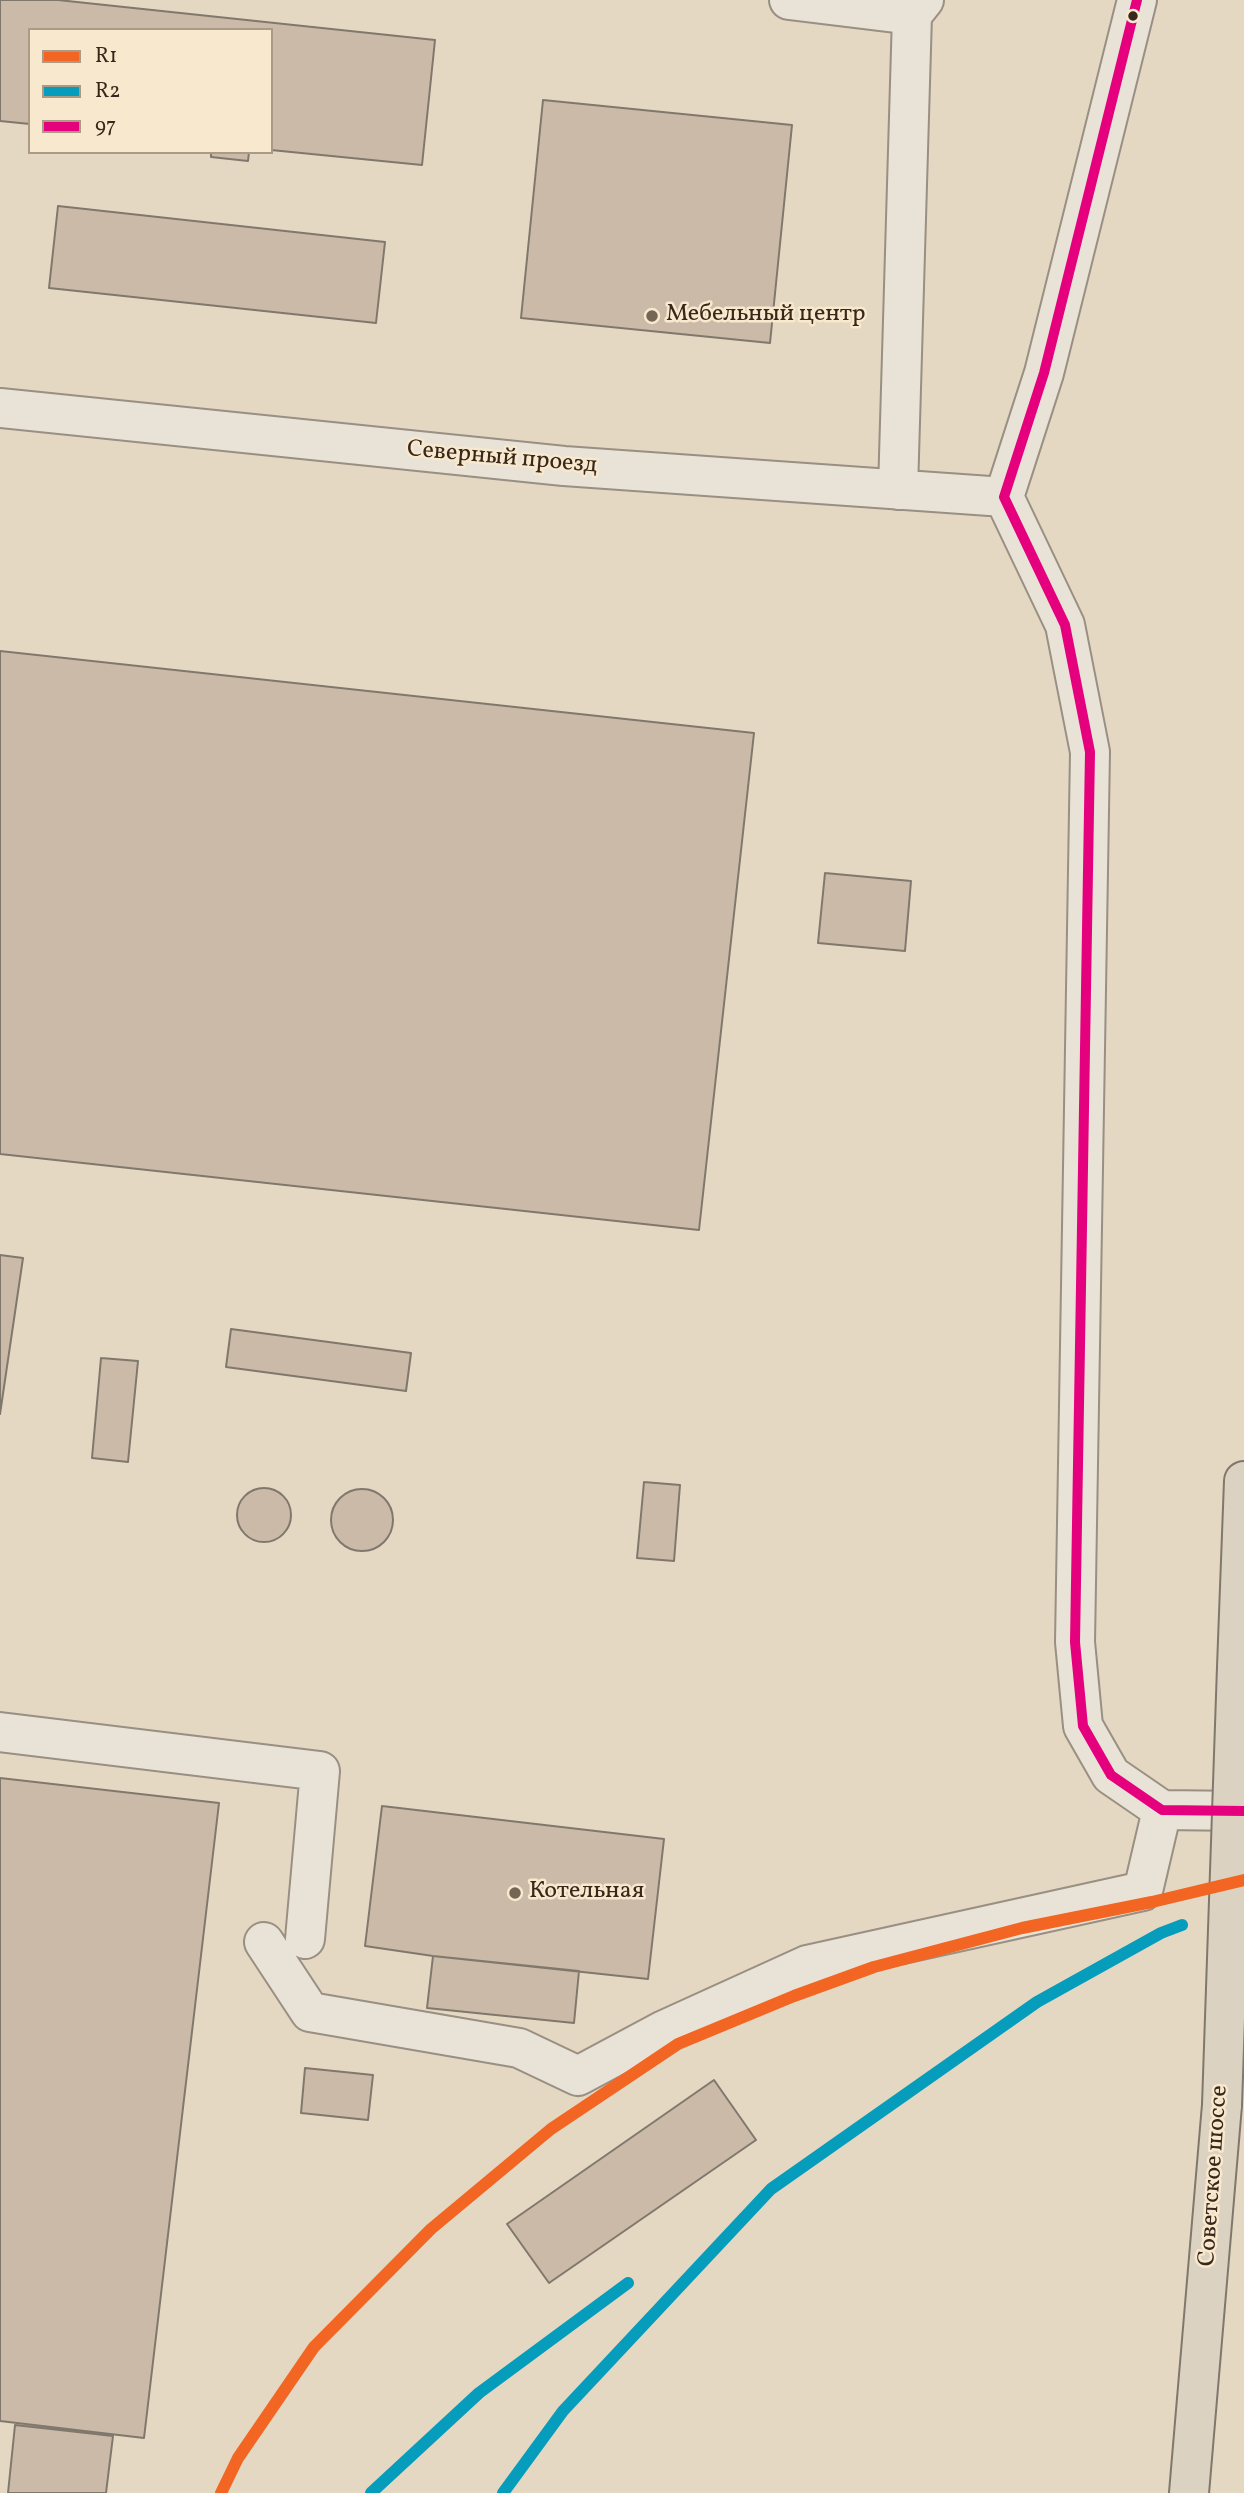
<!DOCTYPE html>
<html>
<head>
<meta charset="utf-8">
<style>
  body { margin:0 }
  #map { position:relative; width:1244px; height:2493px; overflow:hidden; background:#e4d8c2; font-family:Vollkorn,serif }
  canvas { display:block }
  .legend { position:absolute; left:28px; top:28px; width:245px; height:126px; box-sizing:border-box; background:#f7e8ce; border:2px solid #ab9b86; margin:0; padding:9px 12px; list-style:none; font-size:21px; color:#39271b }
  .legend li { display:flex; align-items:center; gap:14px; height:35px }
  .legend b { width:35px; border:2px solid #ab9b86 }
</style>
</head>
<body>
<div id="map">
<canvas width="1244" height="2493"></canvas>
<ul class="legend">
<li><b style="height:9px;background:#f26522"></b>R1</li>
<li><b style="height:9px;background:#069cbc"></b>R2</li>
<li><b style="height:9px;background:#e5007d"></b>97</li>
</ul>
</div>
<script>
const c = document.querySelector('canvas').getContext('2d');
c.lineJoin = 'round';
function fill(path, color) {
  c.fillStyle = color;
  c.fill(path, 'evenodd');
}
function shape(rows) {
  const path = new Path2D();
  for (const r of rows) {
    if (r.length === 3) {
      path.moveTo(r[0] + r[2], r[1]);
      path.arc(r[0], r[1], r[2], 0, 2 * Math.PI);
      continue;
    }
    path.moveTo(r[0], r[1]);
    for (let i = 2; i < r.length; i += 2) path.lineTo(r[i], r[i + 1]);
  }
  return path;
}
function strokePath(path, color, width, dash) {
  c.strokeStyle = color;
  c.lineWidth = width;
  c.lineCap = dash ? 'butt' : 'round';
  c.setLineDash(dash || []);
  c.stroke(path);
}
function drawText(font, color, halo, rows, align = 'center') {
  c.font = font + ' Vollkorn,serif';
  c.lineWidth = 5;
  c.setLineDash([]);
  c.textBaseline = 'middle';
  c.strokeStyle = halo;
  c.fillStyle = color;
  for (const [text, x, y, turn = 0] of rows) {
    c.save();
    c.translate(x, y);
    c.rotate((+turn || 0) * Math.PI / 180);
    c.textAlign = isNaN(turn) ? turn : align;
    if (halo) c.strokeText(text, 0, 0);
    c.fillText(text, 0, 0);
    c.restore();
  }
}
const building = shape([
  [0,0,58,0,435,40,422,165,271,150,271,30,30,30,30,124,0,121,0,0],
  [543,100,792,125,770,343,521,318,543,100],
  [211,152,249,152,248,161,211,157,211,152],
  [58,206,385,242,376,323,49,288,58,206],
  [0,651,754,733,699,1230,0,1154,0,651],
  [825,873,911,881,905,951,818,943,825,873],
  [0,1255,23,1258,0,1414,0,1255],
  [231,1329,411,1353,406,1391,226,1367,231,1329],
  [101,1358,138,1361,128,1462,92,1458,101,1358],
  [644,1482,680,1485,674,1561,637,1558,644,1482],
  [264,1515,27],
  [362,1520,31],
  [0,1778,219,1803,144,2438,0,2421,0,1778],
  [382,1806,664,1839,648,1979,433,1956,365,1946,382,1806],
  [433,1956,579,1971,574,2023,427,2008,433,1956],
  [305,2068,373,2075,368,2120,301,2113,305,2068],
  [714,2080,756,2140,549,2283,507,2224,714,2080],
  [15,2425,113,2436,106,2493,8,2493,15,2425]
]);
fill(building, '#ccbaa9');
strokePath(building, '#80786c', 2);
const minor = shape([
  [789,0,912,15],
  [1137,0,1044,373,1004,497,1065,625,1090,752,1075,1642,1083,1726,1111,1775,1162,1810,1244,1811],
  [0,408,564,466,1004,497],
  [898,490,912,15,924,0],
  [0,1732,320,1771,305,1939],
  [264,1942,310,2012,519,2048,578,2076,664,2030,807,1965,1143,1891,1162,1810]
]);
const major = shape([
  [1237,1667,1244,1481],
  [1189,2493,1222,2105]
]);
strokePath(minor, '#998f82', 42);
strokePath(major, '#80786c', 42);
strokePath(minor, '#e9e2d7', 38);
strokePath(major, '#dcd2c2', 38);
const majorBridge = shape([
  [1222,2105,1237,1667]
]);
strokePath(majorBridge, '#80786c', 42, []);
strokePath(majorBridge, '#dcd2c2', 38);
strokePath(shape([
  [1137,0,1044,373,1004,497,1065,625,1090,752,1075,1642,1083,1726,1111,1775,1162,1810,1244,1811]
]), '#e5007d', 10);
strokePath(shape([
  [221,2493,238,2458,314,2347,431,2229,551,2129,678,2044,794,1996,874,1967,1022,1928,1152,1902,1244,1880]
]), '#f26522', 12);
strokePath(shape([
  [371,2493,479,2393,628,2283],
  [503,2493,563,2411,771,2189,1037,2002,1161,1933,1182,1925]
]), '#069cbc', 12);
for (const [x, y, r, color] of [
  [1133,16,6,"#39271b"],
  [652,316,7,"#756555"],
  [515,1893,7,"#756555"]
]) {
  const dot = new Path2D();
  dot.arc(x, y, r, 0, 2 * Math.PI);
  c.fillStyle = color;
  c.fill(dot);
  strokePath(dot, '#f7e8ce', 2.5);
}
drawText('24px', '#39271b', '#f7e8ce', [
  ["Мебельный центр",666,316],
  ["Котельная",529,1893]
], 'left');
drawText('24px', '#39271b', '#f7e8ce', [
  ["Северный проезд",502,459,5],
  ["Советское шоссе",1215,2176,-86]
]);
</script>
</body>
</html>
